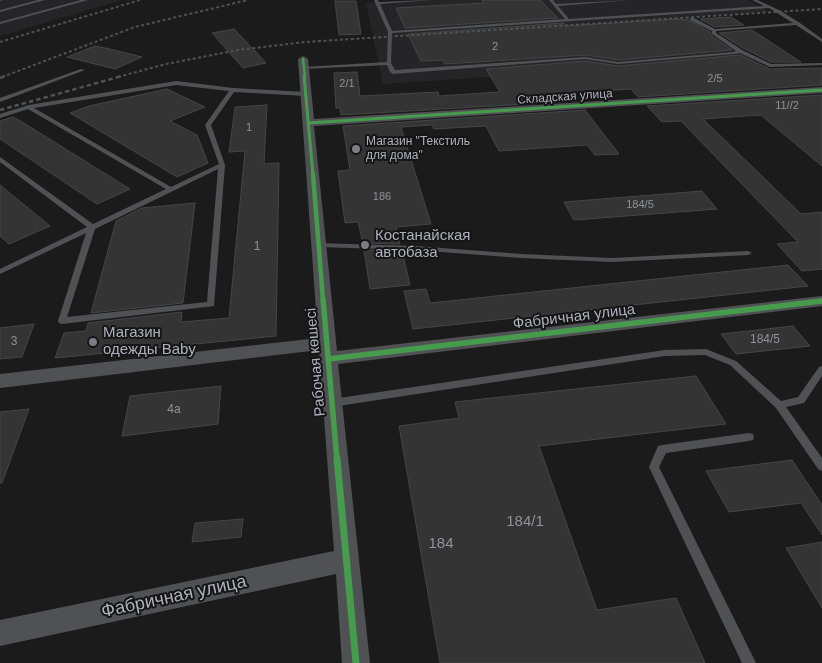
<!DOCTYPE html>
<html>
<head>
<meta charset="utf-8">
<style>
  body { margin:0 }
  canvas { display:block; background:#1b1b1b }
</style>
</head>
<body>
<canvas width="822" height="663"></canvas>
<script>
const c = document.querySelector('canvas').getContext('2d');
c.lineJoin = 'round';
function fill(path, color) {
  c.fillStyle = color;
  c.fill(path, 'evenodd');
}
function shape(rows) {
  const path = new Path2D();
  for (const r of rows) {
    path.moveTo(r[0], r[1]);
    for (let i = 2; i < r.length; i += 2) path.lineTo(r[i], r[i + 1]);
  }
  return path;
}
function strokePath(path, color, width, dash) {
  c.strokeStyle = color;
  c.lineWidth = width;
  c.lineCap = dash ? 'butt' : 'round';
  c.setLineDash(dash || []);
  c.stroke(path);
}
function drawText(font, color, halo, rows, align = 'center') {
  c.font = font + ' Arial,sans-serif';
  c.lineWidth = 4;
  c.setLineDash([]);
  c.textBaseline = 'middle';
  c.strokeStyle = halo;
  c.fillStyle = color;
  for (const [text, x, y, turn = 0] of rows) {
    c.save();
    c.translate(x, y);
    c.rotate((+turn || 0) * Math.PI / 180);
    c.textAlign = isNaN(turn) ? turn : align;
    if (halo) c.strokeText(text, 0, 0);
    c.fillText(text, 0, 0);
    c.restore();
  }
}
fill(shape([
  [0,0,122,0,0,36],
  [413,0,748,0,770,12,691,17,758,59,383,84,366,3]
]), '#252527');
const building = shape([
  [482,0,540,0,558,18,405,28,396,8,484,3,482,0],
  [335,1,356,1,361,34,339,35,335,1],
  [731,17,744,25,715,27,700,19,731,17],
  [677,19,688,20,710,32,711,36,732,50,618,60,585,55,445,64,443,60,421,61,408,34,564,23,567,26,677,19],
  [234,29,258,54,266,63,243,68,212,33,234,29],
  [752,30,801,62,771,62,743,48,719,33,752,30],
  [95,46,110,49,142,57,115,69,67,57,95,46],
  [740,55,770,69,822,68,822,85,638,97,631,89,571,93,577,101,341,115,340,108,336,108,334,73,357,72,360,96,438,92,439,96,500,92,486,69,585,61,618,66,740,55],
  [167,89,205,107,170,121,197,135,208,163,177,177,70,113,89,106,167,89],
  [822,95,822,166,761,115,703,119,801,214,822,212,822,269,802,271,777,244,798,242,681,121,662,122,647,106,822,95],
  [267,105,264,164,279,163,276,336,55,358,64,333,86,331,88,323,182,312,181,322,229,318,245,151,229,152,235,107,267,105],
  [585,110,619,154,595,155,587,145,499,151,486,126,434,129,432,125,401,127,431,224,396,227,400,244,363,243,358,222,345,223,338,171,350,170,343,126,585,110],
  [13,117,22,122,130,189,97,204,0,139,0,121,13,117],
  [0,185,50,226,9,244,0,236,0,185],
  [702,191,717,209,574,220,564,202,702,191],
  [195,203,183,303,91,313,116,221,142,208,195,203],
  [364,250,402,251,410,285,370,289,364,250],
  [788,265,808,286,413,329,404,291,426,289,430,303,788,265],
  [34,324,22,357,0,359,0,328,34,324],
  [793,326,810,346,736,354,721,334,793,326],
  [696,376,726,424,539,446,597,610,676,598,705,663,440,663,399,426,459,418,455,402,696,376],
  [221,386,218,424,122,436,130,396,221,386],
  [29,409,2,483,0,483,0,412,29,409],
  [792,460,822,505,822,535,801,503,729,512,706,471,792,460],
  [243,519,241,537,192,542,195,523,243,519],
  [822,542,822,608,786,548,822,542]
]);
fill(building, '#343435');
strokePath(building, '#444547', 1);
fill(shape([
  [0,0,3,0,0,1,0,0],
  [38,0,45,0,0,12,0,10,38,0],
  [81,0,88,0,0,24,0,22,81,0],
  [374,0,378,0,379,2,433,0,380,4,392,31,565,19,549,0,553,0,556,4,631,0,558,6,569,19,764,6,752,0,757,0,779,10,800,23,822,39,822,42,796,25,716,31,716,33,742,50,771,64,822,63,822,65,770,67,740,53,734,54,618,64,585,59,393,74,390,72,387,65,302,69,302,68,304,67,387,62,388,32,374,0],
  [769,8,793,23,715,29,694,18,690,18,690,20,712,31,712,34,736,51,733,52,618,62,585,57,395,70,391,63,392,33,769,8],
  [81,69,85,70,0,102,0,98,81,69],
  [176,81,233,88,306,92,309,94,306,96,234,92,211,125,225,165,214,306,62,324,59,323,58,321,86,233,0,274,0,269,87,227,0,162,0,157,93,224,166,189,28,109,0,118,0,114,29,105,176,81],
  [176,85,229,91,205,125,219,164,171,187,34,108,176,85],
  [218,169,207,302,67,317,95,229,218,169],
  [316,243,415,246,521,254,612,258,748,251,752,253,748,255,612,262,521,258,415,250,319,247,315,245,316,243],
  [706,349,736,361,781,401,798,397,819,367,822,366,822,376,804,403,786,407,822,458,822,471,818,469,776,408,730,365,705,355,665,356,332,407,329,406,327,403,329,400,332,399,665,350,706,349],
  [749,433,753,434,754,437,753,440,749,441,666,453,659,467,756,663,742,663,649,467,658,446,662,445,749,433]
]), '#505154');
fill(shape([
  [303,56,308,59,314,119,822,87,822,93,314,126,337,351,822,296,822,306,338,364,370,663,342,663,336,574,0,646,0,620,334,551,319,350,0,388,0,374,318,338,298,59,303,56]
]), '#505154');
strokePath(shape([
  [0,42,140,0],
  [2,77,135,27,248,0],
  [118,77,166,64,238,50,305,42,822,9]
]), '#505152', 2, [3, 2.5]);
strokePath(shape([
  [0,78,5,76],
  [0,110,122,76]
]), '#505152', 2.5, [4.5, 3]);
strokePath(shape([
  [303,59,305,77]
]), '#469c4c', 2.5);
strokePath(shape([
  [304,76,313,175],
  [308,123,822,90]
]), '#469c4c', 3);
strokePath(shape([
  [313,174,323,300]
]), '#469c4c', 4.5);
strokePath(shape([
  [323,299,337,460],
  [328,359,822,301]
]), '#469c4c', 5.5);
strokePath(shape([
  [337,459,356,663]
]), '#469c4c', 7);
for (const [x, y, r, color] of [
  [356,149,5,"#7b7d83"],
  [365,245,5,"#7b7d83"],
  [93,342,5,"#7b7d83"]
]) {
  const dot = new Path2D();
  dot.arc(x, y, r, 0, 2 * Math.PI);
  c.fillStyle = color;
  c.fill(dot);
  strokePath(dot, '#151517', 2);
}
drawText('11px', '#90929a', null, [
  ["2",495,47],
  ["2/5",715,79],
  ["2/1",347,84],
  ["11//2",787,106],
  ["1",249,128],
  ["186",382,197],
  ["184/5",640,205]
]);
drawText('12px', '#aeb2bb', '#151517', [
  ["Складская улица",565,97,-4]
]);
drawText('12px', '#aeb2bb', '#151517', [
  ["Магазин \"Текстиль",366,142],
  ["для дома\"",366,156]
], 'left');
drawText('12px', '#90929a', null, [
  ["1",257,247],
  ["184/5",765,340],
  ["3",14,342],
  ["4а",174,410]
]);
drawText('15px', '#aeb2bb', '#151517', [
  ["Костанайская",375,236],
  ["автобаза",375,253],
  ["Магазин",103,333],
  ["одежды Baby",103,350]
], 'left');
drawText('15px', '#aeb2bb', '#151517', [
  ["Фабричная улица",574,317,-7],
  ["Рабочая көшесі",316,362,-95]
]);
drawText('15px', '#90929a', null, [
  ["184/1",525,522],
  ["184",441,544]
]);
drawText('18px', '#aeb2bb', '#151517', [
  ["Фабричная улица",174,597,-12]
]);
</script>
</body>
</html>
